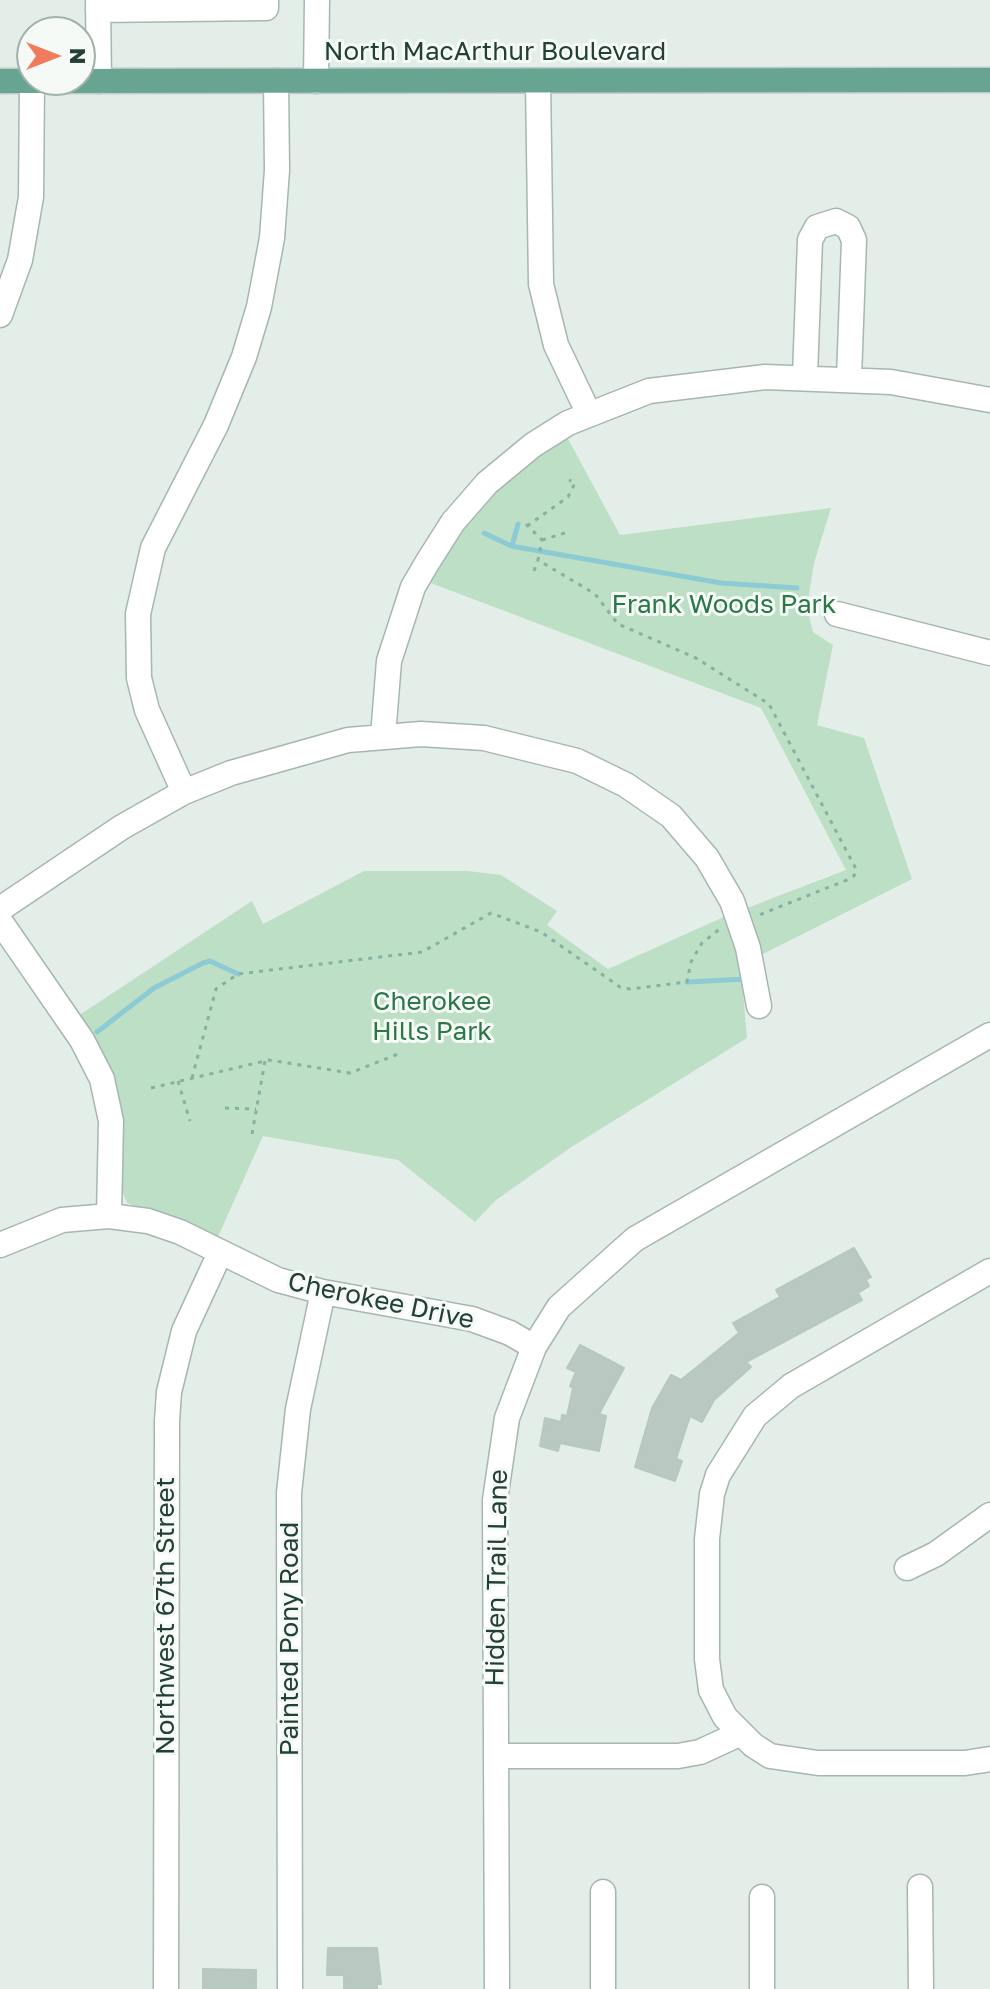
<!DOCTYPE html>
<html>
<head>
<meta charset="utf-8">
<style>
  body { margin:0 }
  #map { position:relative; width:990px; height:1989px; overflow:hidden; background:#e4eee9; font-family:"Golos Text",sans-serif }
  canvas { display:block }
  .north { position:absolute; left:16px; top:16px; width:80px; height:80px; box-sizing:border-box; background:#f5faf7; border:2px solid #a1b0aa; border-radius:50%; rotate:90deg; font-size:22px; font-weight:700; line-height:32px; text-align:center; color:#234037 }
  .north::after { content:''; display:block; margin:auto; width:28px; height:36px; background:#f37b5d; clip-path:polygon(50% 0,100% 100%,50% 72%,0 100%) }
</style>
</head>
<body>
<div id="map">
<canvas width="990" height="1989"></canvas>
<div class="north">N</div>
</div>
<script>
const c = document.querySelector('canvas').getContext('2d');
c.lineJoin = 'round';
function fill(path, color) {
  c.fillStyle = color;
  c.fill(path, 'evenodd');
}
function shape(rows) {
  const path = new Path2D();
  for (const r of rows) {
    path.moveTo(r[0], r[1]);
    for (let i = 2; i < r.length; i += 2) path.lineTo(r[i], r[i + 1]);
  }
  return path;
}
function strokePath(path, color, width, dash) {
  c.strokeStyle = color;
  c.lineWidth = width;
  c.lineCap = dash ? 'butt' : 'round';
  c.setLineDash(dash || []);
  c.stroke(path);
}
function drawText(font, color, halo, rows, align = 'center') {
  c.font = font + ' "Golos Text",sans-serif';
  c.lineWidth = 6;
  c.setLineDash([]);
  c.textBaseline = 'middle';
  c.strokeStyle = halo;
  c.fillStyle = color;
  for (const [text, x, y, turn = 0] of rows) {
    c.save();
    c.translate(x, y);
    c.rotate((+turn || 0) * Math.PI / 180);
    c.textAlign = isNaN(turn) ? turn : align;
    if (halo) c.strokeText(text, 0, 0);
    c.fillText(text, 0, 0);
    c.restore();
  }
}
fill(shape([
  [567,437,620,535,831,508,814,563,807,607,813,632,833,645,817,725,864,738,912,879,761,955,747,908,846,870,761,708,428,582,479,505,530,461],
  [364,871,468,871,501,875,557,911,547,925,608,969,726,916,741,969,747,1038,573,1146,496,1200,475,1222,398,1160,263,1136,217,1239,127,1203,121,1188,122,1123,118,1093,107,1062,78,1016,252,901,263,924]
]), '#bddfc5');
strokePath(shape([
  [484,533,511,546,721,583,797,588],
  [512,546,518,524],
  [687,982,746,979],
  [97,1032,154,988,203,963,210,961,238,974]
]), '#8ccbd3', 5);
const building = shape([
  [854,1248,871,1277,866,1280,869,1286,858,1293,862,1300,746,1362,751,1367,714,1400,702,1422,690,1416,676,1459,682,1461,675,1481,635,1467,652,1408,671,1375,681,1380,739,1333,733,1323,780,1297,776,1290,854,1248],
  [580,1345,624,1368,599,1414,606,1416,599,1451,560,1443,558,1451,540,1446,545,1418,561,1422,562,1415,567,1416,573,1388,570,1386,576,1372,567,1368,580,1345],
  [328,1948,377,1948,381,1984,377,1984,377,1989,344,1989,344,1975,327,1975,328,1948],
  [203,1969,256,1970,256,1989,203,1989,203,1969]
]);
fill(building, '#b9c9c2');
strokePath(building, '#b6c8c0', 2);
const minor = shape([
  [98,0,99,81],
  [98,10,266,8,266,0],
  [316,81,317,0],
  [538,81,541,284,556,345,588,412],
  [0,315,20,260,31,197,32,81],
  [805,376,810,240,817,227,836,221,848,227,854,240,849,378],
  [837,614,990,653],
  [383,736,389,661,413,587,427,563,453,522,487,483,533,445,568,423,649,391,765,377,891,382,990,400],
  [184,792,147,710,139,678,138,614,153,548,216,425,244,357,259,307,272,238,277,170,276,81],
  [0,909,122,827,184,792,231,773,348,740,421,734,484,738,577,761,626,785,671,816,707,858,732,901,748,948,759,1006],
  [0,921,82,1040,102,1079,111,1121,109,1216],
  [0,1245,62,1220,109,1216,148,1221,180,1232,278,1280,323,1292,472,1319,510,1333,534,1347],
  [990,1271,791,1386,755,1416,718,1475,712,1494,707,1539,707,1659,711,1690,725,1717,753,1745,770,1756,818,1763,965,1763,990,1759],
  [907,1568,936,1554,990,1515],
  [496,1756,678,1756,700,1752,739,1734],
  [920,1887,921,1989],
  [603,1892,603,1989],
  [166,1989,167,1421,169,1392,184,1331,220,1253],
  [290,1989,289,1493,298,1409,323,1292],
  [497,1989,495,1500,507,1418,534,1347,559,1307,635,1239,990,1035],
  [762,1989,762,1897]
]);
const major = shape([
  [0,81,990,80]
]);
strokePath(minor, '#a6b6b0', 27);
strokePath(major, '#c1cac7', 27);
strokePath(shape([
  [526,524,542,540,538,560,595,594,618,624,696,658,769,704,856,869,854,876,847,880,759,915],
  [527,526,568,497,575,483,569,480],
  [542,540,565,533],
  [534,571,538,560],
  [192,1078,216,989,238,974,422,952,491,913,541,932,620,987,630,989,687,982,691,962,702,943,721,928],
  [178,1081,190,1121],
  [151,1088,269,1060,350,1073,398,1054],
  [225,1108,256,1109],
  [252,1134,265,1061]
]), '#84b2a1', 3, [4, 6]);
strokePath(minor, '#fff', 24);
strokePath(major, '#68a492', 24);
drawText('26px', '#234037', '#f5faf7', [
  ["North MacArthur Boulevard",495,52],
  ["Cherokee Drive",381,1301,12],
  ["Hidden Trail Lane",497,1578,-89],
  ["Northwest 67th Street",166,1616,-90],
  ["Painted Pony Road",290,1639,-90]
]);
drawText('26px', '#2c7746', '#f5faf7', [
  ["Frank Woods Park",724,605],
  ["Cherokee",432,1002],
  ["Hills Park",432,1032]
]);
</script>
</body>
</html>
